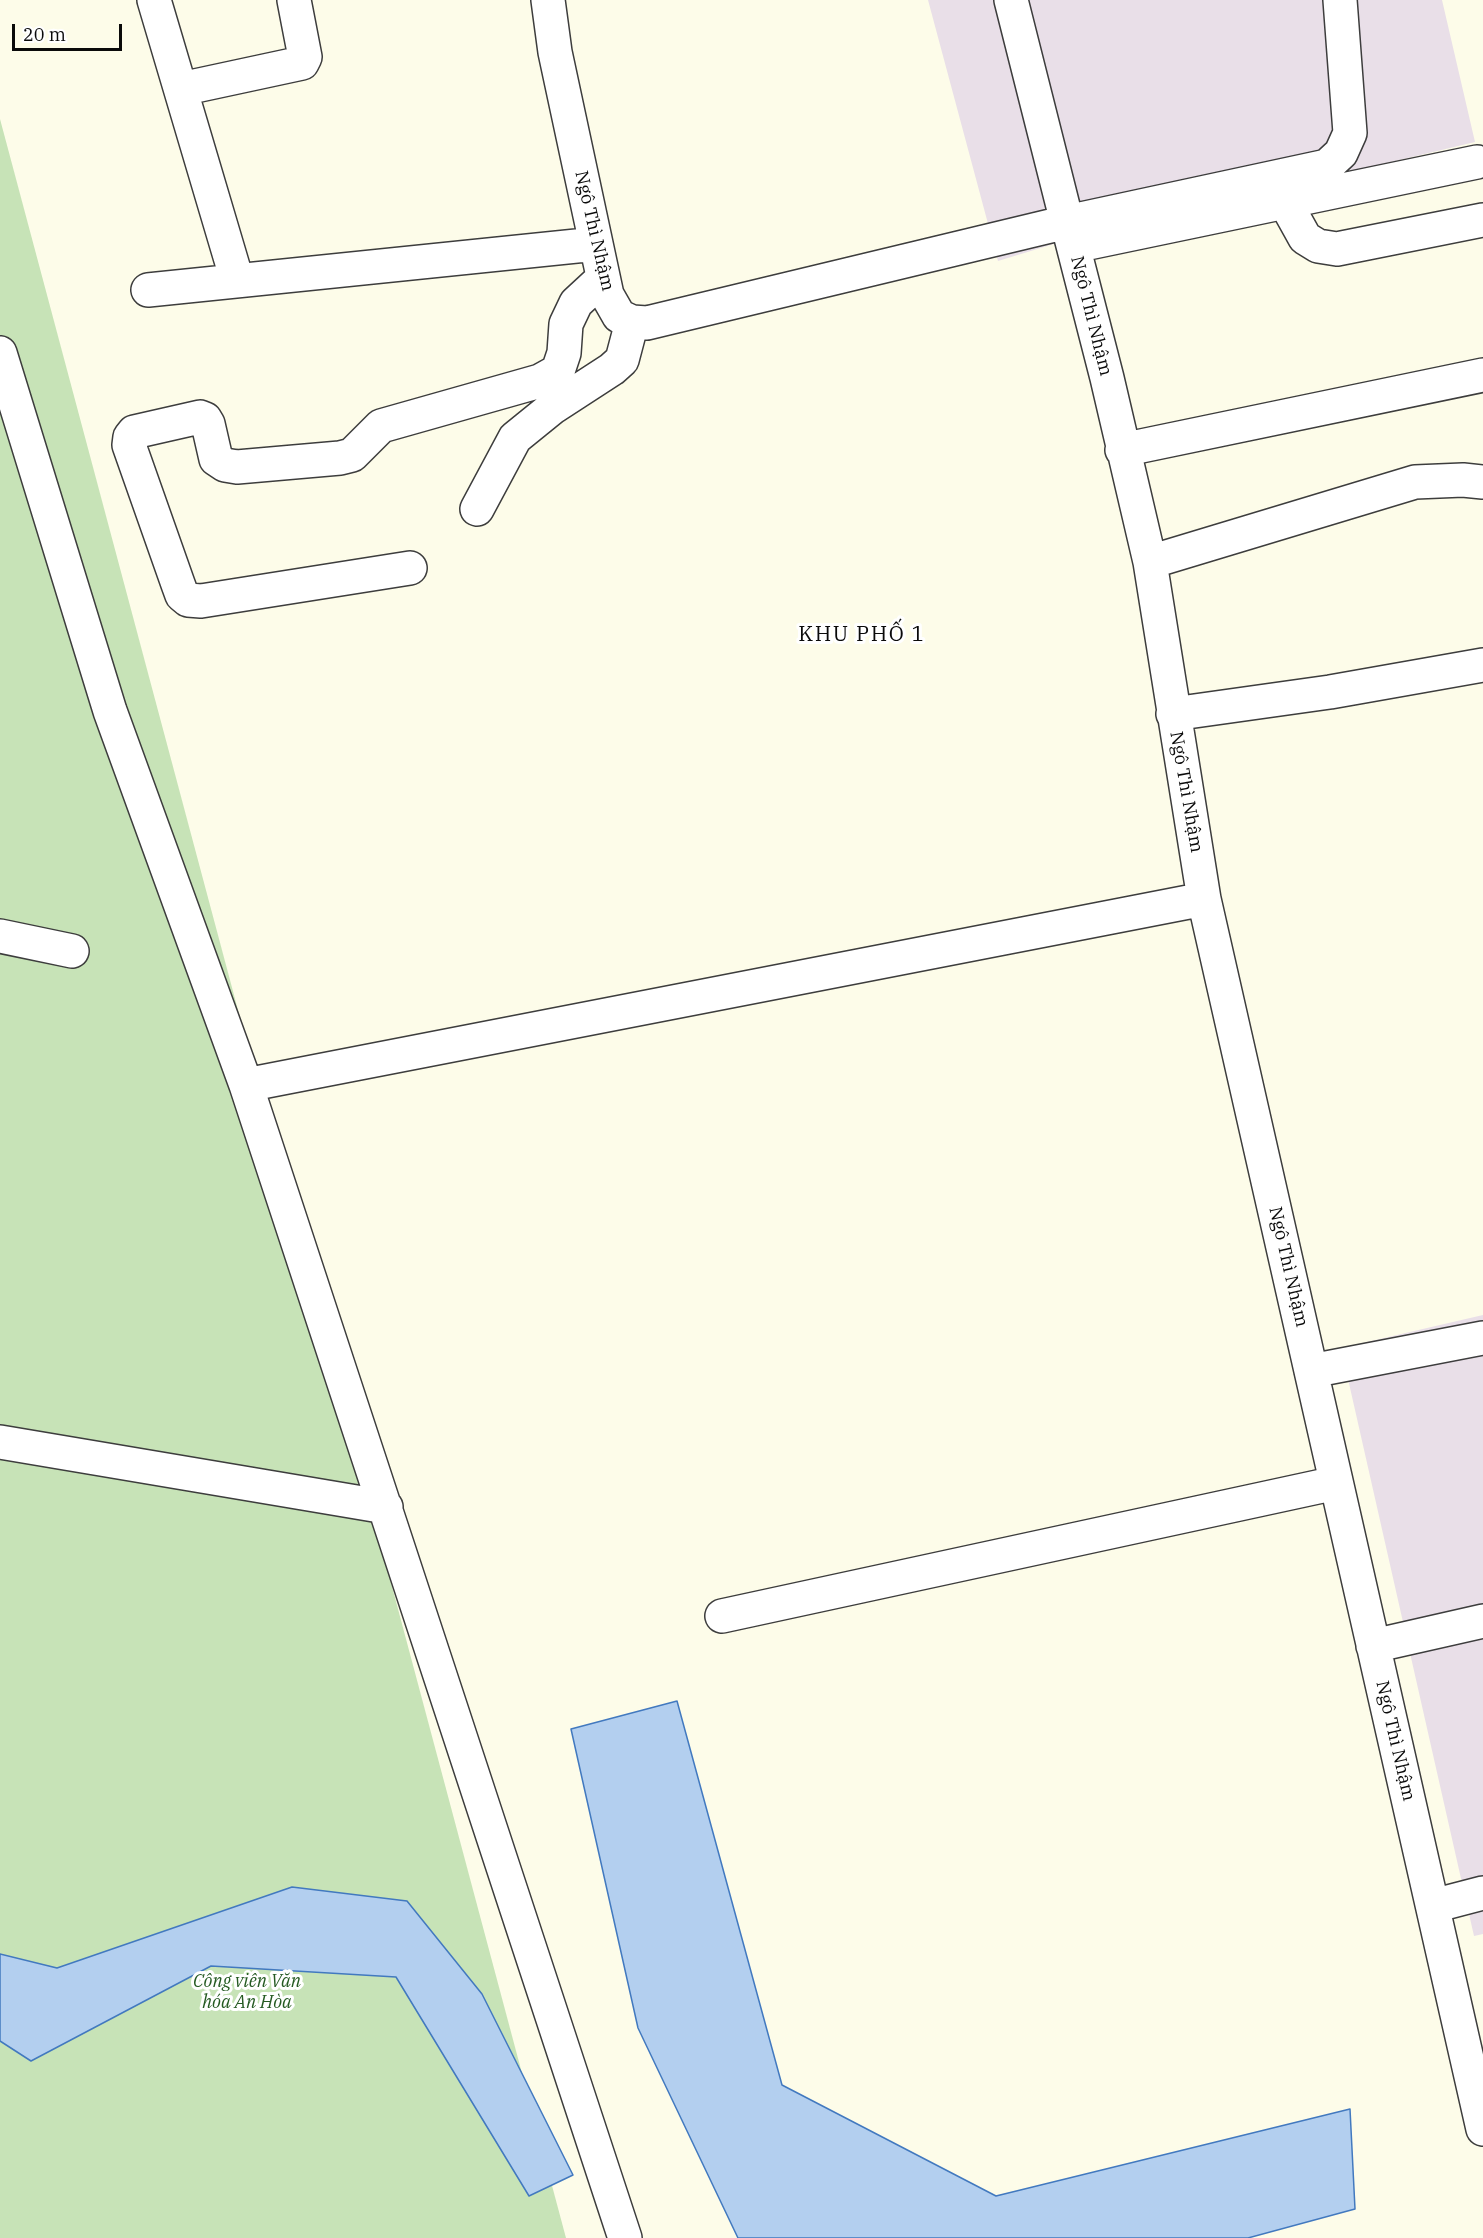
<!DOCTYPE html>
<html>
<head>
<meta charset="utf-8">
<style>
  body { margin:0 }
  #map { position:relative; width:1483px; height:2238px; overflow:hidden; background:#fdfce9; font-family:"IBM Plex Serif",serif }
  canvas { display:block }
  .scale { position:absolute; left:12px; top:24px; width:110px; height:27px; box-sizing:border-box; border:3px solid #0a0a0a; border-top:0; padding-left:8px; font-size:18px; line-height:21px; white-space:nowrap; color:#0a0a0a; -webkit-text-stroke:4px #fff; paint-order:stroke }
</style>
</head>
<body>
<div id="map">
<canvas width="1483" height="2238"></canvas>
<div class="scale">20 m</div>
</div>
<script>
const c = document.querySelector('canvas').getContext('2d');
c.lineJoin = 'round';
function fill(path, color) {
  c.fillStyle = color;
  c.fill(path, 'evenodd');
}
function shape(rows) {
  const path = new Path2D();
  for (const r of rows) {
    path.moveTo(r[0], r[1]);
    for (let i = 2; i < r.length; i += 2) path.lineTo(r[i], r[i + 1]);
  }
  return path;
}
function strokePath(path, color, width, dash) {
  c.strokeStyle = color;
  c.lineWidth = width;
  c.lineCap = dash ? 'butt' : 'round';
  c.setLineDash(dash || []);
  c.stroke(path);
}
function drawText(font, color, halo, rows, align = 'center') {
  c.font = font + ' "IBM Plex Serif",serif';
  c.lineWidth = 6;
  c.setLineDash([]);
  c.textBaseline = 'middle';
  c.strokeStyle = halo;
  c.fillStyle = color;
  for (const [text, x, y, turn = 0] of rows) {
    c.save();
    c.translate(x, y);
    c.rotate((+turn || 0) * Math.PI / 180);
    c.textAlign = isNaN(turn) ? turn : align;
    if (halo) c.strokeText(text, 0, 0);
    c.fillText(text, 0, 0);
    c.restore();
  }
}
fill(shape([
  [928,0,1442,0,1475,142,1080,236,998,261],
  [1483,1315,1483,1934,1474,1936,1341,1348]
]), '#e9dfe8');
fill(shape([
  [0,119,566,2238,0,2238]
]), '#c7e3b7');
const water = shape([
  [677,1701,782,2085,996,2196,1350,2109,1355,2209,1248,2238,738,2238,638,2028,571,1729,677,1701],
  [292,1887,407,1901,482,1994,573,2175,529,2196,396,1977,211,1966,31,2061,0,2041,0,1954,57,1968,292,1887]
]);
fill(water, '#b3cfef');
strokePath(water, '#4279bf', 1.5);
const minor = shape([
  [154,0,237,280],
  [548,0,555,52,607,295,619,316,632,322,647,323,1067,222,1107,378,1150,562,1204,899,1483,2129],
  [1011,0,1067,222,1327,166,1341,153,1350,133,1340,0],
  [181,89,302,63,305,57,294,0],
  [1285,202,1305,238,1318,246,1337,249,1483,220],
  [1074,246,1477,162],
  [148,290,596,244],
  [0,353,110,711,246,1085,625,2238],
  [1122,450,1483,375],
  [477,509,515,438,552,408,612,369,622,360,632,322],
  [1150,562,1415,482,1463,480,1483,482],
  [410,568,201,601,188,600,182,595,178,584,129,445,130,437,134,432,200,417,205,419,208,424,216,459,225,465,237,467,340,458,352,455,381,426,540,381,558,371,564,353,566,324,576,303,603,278],
  [1173,714,1330,692,1483,665],
  [0,936,72,951],
  [246,1085,1204,899],
  [1311,1371,1483,1338],
  [0,1442,386,1507],
  [722,1616,1336,1483],
  [1373,1646,1483,1621],
  [1433,1906,1483,1893]
]);
strokePath(minor, '#3d3d3d', 36);
strokePath(minor, '#fff', 33);
drawText('18px', '#0a0a0a', '#fff', [
  ["Ngô Thì Nhậm",594,231,77],
  ["Ngô Thì Nhậm",1091,316,76],
  ["Ngô Thì Nhậm",1186,792,80],
  ["Ngô Thì Nhậm",1288,1267,77],
  ["Ngô Thì Nhậm",1395,1741,77]
]);
drawText('italic 18px', '#255a22', '#fff', [
  ["Công viên Văn",247,1982],
  ["hóa An Hòa",247,2003]
]);
c.letterSpacing = '1.5px';
drawText('21px', '#0a0a0a', '#fff', [
  ["KHU PHỐ 1",862,635]
]);
c.letterSpacing = '0px';
</script>
</body>
</html>
